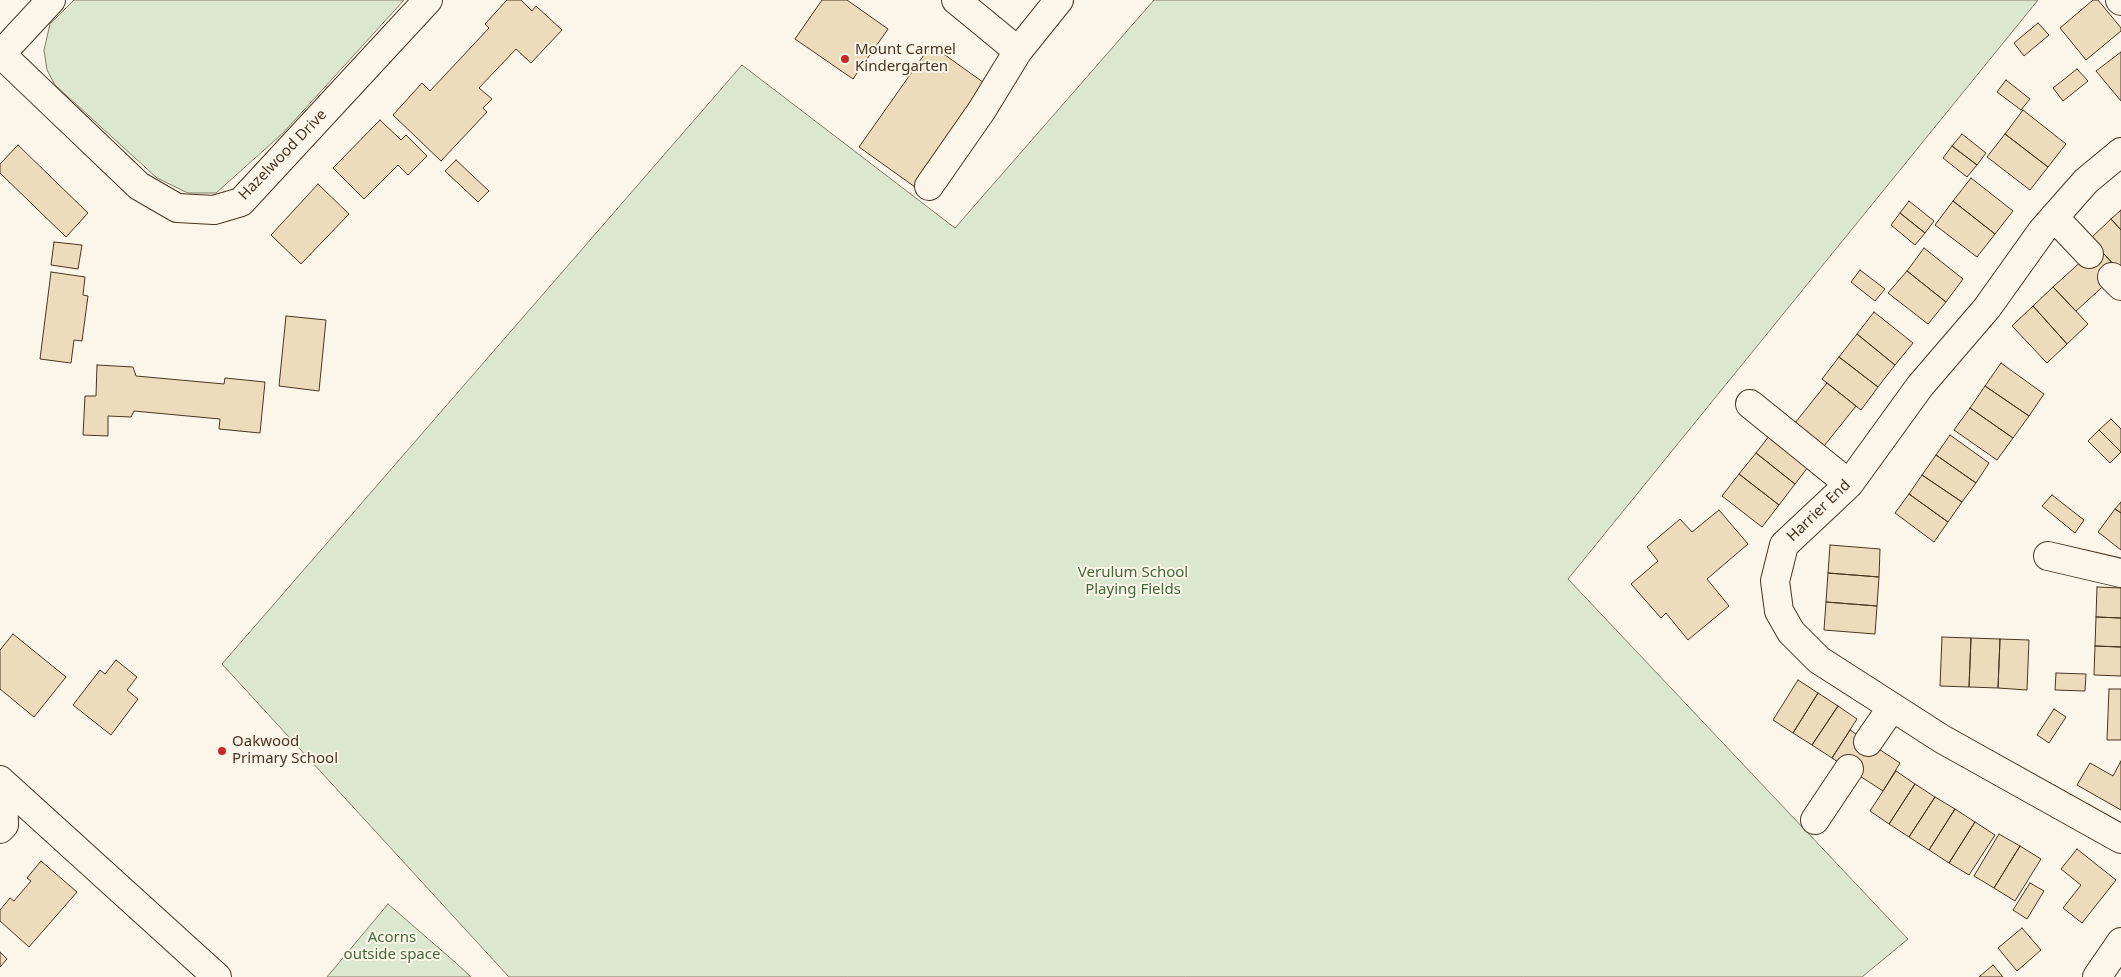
<!DOCTYPE html>
<html>
<head>
<meta charset="utf-8">
<style>
  body { margin:0 }
  canvas { display:block; background:#fbf6e9 }
</style>
</head>
<body>
<canvas width="2121" height="977"></canvas>
<script>
const c = document.querySelector('canvas').getContext('2d');
c.lineJoin = 'round';
function fill(path, color) {
  c.fillStyle = color;
  c.fill(path, 'evenodd');
}
function shape(rows) {
  const path = new Path2D();
  for (const r of rows) {
    path.moveTo(r[0], r[1]);
    for (let i = 2; i < r.length; i += 2) path.lineTo(r[i], r[i + 1]);
  }
  return path;
}
function strokePath(path, color, width, dash) {
  c.strokeStyle = color;
  c.lineWidth = width;
  c.lineCap = dash ? 'butt' : 'round';
  c.setLineDash(dash || []);
  c.stroke(path);
}
function drawText(font, color, halo, rows, align = 'center') {
  c.font = font + ' "Noto Sans",sans-serif';
  c.lineWidth = 4;
  c.setLineDash([]);
  c.textBaseline = 'middle';
  c.strokeStyle = halo;
  c.fillStyle = color;
  for (const [text, x, y, turn = 0] of rows) {
    c.save();
    c.translate(x, y);
    c.rotate((+turn || 0) * Math.PI / 180);
    c.textAlign = isNaN(turn) ? turn : align;
    if (halo) c.strokeText(text, 0, 0);
    c.fillText(text, 0, 0);
    c.restore();
  }
}
const green = shape([
  [74,0,404,0,283,133,216,193,188,193,157,178,55,85,47,70,44,50,50,24,74,0],
  [1154,0,2038,0,1568,579,1908,939,1862,977,509,977,222,664,742,65,955,228,1154,0],
  [388,904,456,963,471,977,327,977,388,904]
]);
fill(green, '#dce7d0');
strokePath(green, '#887966', 1);
const building = shape([
  [507,0,521,0,532,11,536,6,562,30,531,63,516,49,479,88,492,99,483,108,487,112,441,161,393,115,422,83,430,91,489,28,485,24,507,0],
  [822,0,847,0,888,29,853,79,795,39,822,0],
  [2093,0,2098,0,2121,28,2121,31,2086,60,2060,28,2093,0],
  [2038,23,2049,35,2024,56,2014,43,2038,23],
  [931,45,987,85,915,187,859,147,931,45],
  [2121,52,2121,101,2096,71,2121,52],
  [2077,69,2088,81,2063,101,2053,88,2077,69],
  [2006,80,2030,99,2021,110,1997,92,2006,80],
  [2023,110,2066,144,2048,167,2005,134,2023,110],
  [380,120,401,140,406,135,427,156,408,175,398,165,364,199,333,168,380,120],
  [1962,134,1986,153,1977,165,1952,146,1962,134],
  [2005,134,2048,167,2030,190,1987,157,2005,134],
  [18,145,88,213,66,237,0,173,0,164,18,145],
  [1952,146,1977,165,1967,177,1943,158,1952,146],
  [456,160,489,191,478,202,445,171,456,160],
  [1971,178,2013,211,1995,234,1953,201,1971,178],
  [318,184,349,214,301,264,271,235,318,184],
  [1909,201,1934,221,1925,233,1900,213,1909,201],
  [1953,201,1995,234,1977,257,1935,225,1953,201],
  [2121,210,2121,230,2111,219,2121,210],
  [1900,213,1925,233,1915,245,1891,225,1900,213],
  [2111,219,2121,230,2121,272,2090,239,2111,219],
  [54,242,82,245,78,269,51,265,54,242],
  [2097,247,2120,271,2076,311,2053,287,2097,247],
  [1924,248,1963,279,1946,302,1907,271,1924,248],
  [1860,270,1885,289,1875,301,1851,282,1860,270],
  [1907,271,1946,302,1928,324,1888,293,1907,271],
  [51,272,85,277,83,295,88,296,82,341,74,340,71,363,40,359,51,272],
  [2053,287,2088,324,2067,344,2033,306,2053,287],
  [2033,306,2067,344,2047,363,2012,326,2033,306],
  [1874,312,1913,343,1895,365,1857,334,1874,312],
  [286,316,326,320,319,391,279,386,286,316],
  [1857,334,1895,365,1878,387,1839,357,1857,334],
  [1839,357,1878,387,1861,410,1822,379,1839,357],
  [2001,363,2044,394,2029,416,1985,386,2001,363],
  [97,365,133,367,136,376,224,384,225,378,265,382,260,433,219,429,220,419,134,411,131,417,108,416,108,436,83,435,85,396,96,396,97,365],
  [1827,383,1856,406,1820,451,1791,428,1827,383],
  [1985,386,2029,416,2013,438,1970,408,1985,386],
  [1970,408,2013,438,1997,460,1954,430,1970,408],
  [2111,419,2121,429,2121,452,2099,430,2111,419],
  [2099,430,2121,452,2110,463,2088,441,2099,430],
  [1773,431,1812,462,1795,484,1756,453,1773,431],
  [1950,435,1989,463,1976,483,1936,455,1950,435],
  [1756,453,1795,484,1779,505,1739,474,1756,453],
  [1936,455,1976,483,1962,502,1922,475,1936,455],
  [1739,474,1779,505,1762,527,1722,496,1739,474],
  [1922,475,1962,502,1948,522,1909,494,1922,475],
  [1909,494,1948,522,1934,542,1895,513,1909,494],
  [2052,495,2084,520,2075,533,2042,506,2052,495],
  [2121,502,2121,513,2115,509,2121,502],
  [2115,509,2121,513,2121,550,2098,532,2115,509],
  [1719,510,1748,544,1707,579,1729,606,1688,640,1666,613,1661,618,1631,584,1658,561,1647,547,1680,519,1692,532,1719,510],
  [1830,545,1880,549,1879,577,1828,573,1830,545],
  [1828,573,1879,577,1877,606,1826,602,1828,573],
  [2097,587,2121,588,2121,618,2096,617,2097,587],
  [1826,602,1877,606,1875,634,1824,630,1826,602],
  [2096,617,2121,618,2121,647,2095,646,2096,617],
  [13,634,66,677,34,717,0,689,0,650,13,634],
  [1942,637,1971,638,1969,687,1940,686,1942,637],
  [1971,638,2000,639,1998,688,1969,687,1971,638],
  [2000,639,2029,640,2027,690,1998,688,2000,639],
  [2095,646,2121,647,2121,676,2094,675,2095,646],
  [116,660,137,677,127,690,138,699,111,735,73,705,100,670,105,674,116,660],
  [2056,673,2086,674,2085,691,2055,690,2056,673],
  [1798,680,1818,693,1793,733,1773,720,1798,680],
  [2109,689,2121,689,2121,740,2107,740,2109,689],
  [1818,693,1838,706,1812,745,1793,733,1818,693],
  [1838,706,1857,719,1832,758,1812,745,1838,706],
  [2054,709,2066,717,2049,743,2037,735,2054,709],
  [1850,730,1900,763,1883,791,1832,758,1850,730],
  [2121,761,2121,810,2077,785,2090,763,2113,776,2121,761],
  [1896,771,1915,784,1889,824,1870,811,1896,771],
  [1915,784,1935,797,1909,837,1889,824,1915,784],
  [1935,797,1955,809,1929,850,1909,837,1935,797],
  [1955,809,1975,822,1949,863,1929,850,1955,809],
  [1975,822,1995,835,1969,875,1949,863,1975,822],
  [1999,834,2020,846,1994,888,1974,876,1999,834],
  [2020,846,2041,859,2015,901,1994,888,2020,846],
  [2077,849,2116,880,2082,923,2063,908,2081,885,2061,869,2077,849],
  [41,861,77,892,29,947,0,921,0,910,10,898,14,901,31,881,27,878,41,861],
  [2030,883,2044,891,2027,919,2013,910,2030,883],
  [2022,928,2041,950,2017,971,1998,948,2022,928],
  [0,952,7,959,0,967,0,952],
  [1993,965,2003,977,1979,977,1993,965]
]);
fill(building, '#ecdcbc');
strokePath(building, '#4a3520', 1);
const minor = shape([
  [956,0,1018,51,1059,0],
  [2120,0,2121,1],
  [1,54,139,186,177,208,214,210,241,202,428,0],
  [0,55,51,0],
  [2121,152,2086,181,2042,231,1987,308,1920,386,1849,484,1784,545,1775,581,1779,611,1791,632,1819,660,1942,739,2121,839],
  [929,186,982,110,1018,51],
  [2054,217,2089,254],
  [2112,277,2121,286],
  [1750,404,1849,484],
  [2048,556,2121,573],
  [1868,742,1892,707],
  [0,780,217,977],
  [1815,820,1849,769],
  [0,829,4,825,3,784],
  [2097,977,2121,942]
]);
strokePath(minor, '#4a3520', 30);
strokePath(minor, '#fbf6e9', 28);
for (const [x, y, r, color] of [
  [845,59,5,"#c62828"],
  [222,751,5,"#c62828"]
]) {
  const dot = new Path2D();
  dot.arc(x, y, r, 0, 2 * Math.PI);
  c.fillStyle = color;
  c.fill(dot);
  strokePath(dot, '#fbf6e9', 2);
}
drawText('15px', '#4a3520', '#fbf6e9', [
  ["Mount Carmel",855,50],
  ["Kindergarten",855,67],
  ["Oakwood",232,742],
  ["Primary School",232,759]
], 'left');
drawText('15px', '#4a3520', '#fbf6e9', [
  ["Hazelwood Drive",283,155,-46],
  ["Harrier End",1819,511,-44]
]);
drawText('15px', '#436837', '#fbf6e9', [
  ["Verulum School",1133,573],
  ["Playing Fields",1133,590],
  ["Acorns",392,938],
  ["outside space",392,955]
]);
</script>
</body>
</html>
